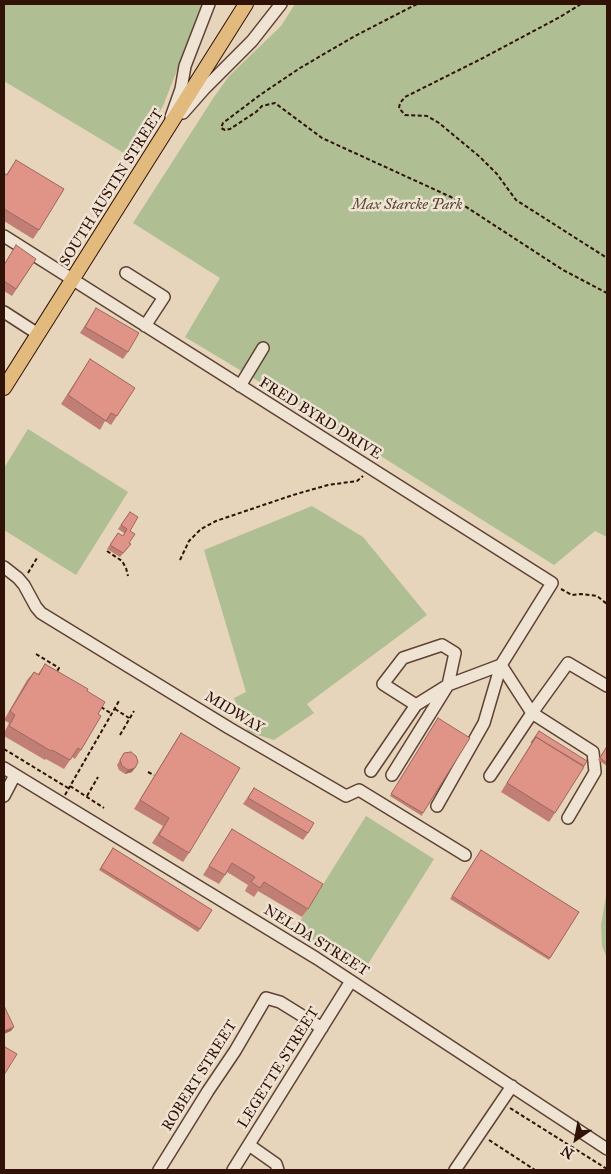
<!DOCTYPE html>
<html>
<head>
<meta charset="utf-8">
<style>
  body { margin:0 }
  #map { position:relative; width:611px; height:1174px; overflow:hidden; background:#e6d4bb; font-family:"IM FELL Great Primer",serif }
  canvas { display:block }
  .frame { position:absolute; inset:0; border:5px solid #301207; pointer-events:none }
  .north { position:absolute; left:551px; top:1114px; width:50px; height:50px; -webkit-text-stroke:4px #efe3d3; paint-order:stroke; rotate:213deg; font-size:14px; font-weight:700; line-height:20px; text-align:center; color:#301207 }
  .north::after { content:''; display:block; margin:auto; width:18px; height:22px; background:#301207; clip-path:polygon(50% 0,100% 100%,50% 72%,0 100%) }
</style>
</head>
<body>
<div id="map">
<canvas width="611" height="1174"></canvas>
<div class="frame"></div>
<div class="north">N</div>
</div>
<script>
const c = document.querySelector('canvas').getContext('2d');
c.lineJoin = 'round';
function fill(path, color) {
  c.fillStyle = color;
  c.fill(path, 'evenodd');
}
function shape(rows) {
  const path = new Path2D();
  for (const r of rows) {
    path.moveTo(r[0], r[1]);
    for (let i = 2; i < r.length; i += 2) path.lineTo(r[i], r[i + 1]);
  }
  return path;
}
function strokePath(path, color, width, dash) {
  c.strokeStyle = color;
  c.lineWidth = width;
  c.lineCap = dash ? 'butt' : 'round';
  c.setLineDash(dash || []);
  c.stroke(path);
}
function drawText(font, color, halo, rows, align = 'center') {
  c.font = font + ' "IM FELL Great Primer",serif';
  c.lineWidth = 5;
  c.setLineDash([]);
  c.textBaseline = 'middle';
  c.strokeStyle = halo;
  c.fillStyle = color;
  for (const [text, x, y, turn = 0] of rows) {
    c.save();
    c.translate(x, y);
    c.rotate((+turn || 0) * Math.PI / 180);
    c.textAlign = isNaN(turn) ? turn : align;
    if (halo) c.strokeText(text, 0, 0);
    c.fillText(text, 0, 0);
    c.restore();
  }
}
fill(shape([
  [4,4,203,4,163,106,132,158,4,81],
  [295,4,607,4,607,537,595,531,554,565,333,426,185,337,220,278,133,223,214,97,229,76,281,26],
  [28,429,128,492,76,575,4,530,4,468],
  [312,506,363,537,427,615,307,704,314,713,274,740,248,732,234,698,246,692,204,550],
  [366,816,434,859,363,972,295,929],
  [607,890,607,958,602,946,601,925]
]), '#b0be94');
const minor = shape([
  [183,113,205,88,252,41,281,4],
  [171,117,181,89,185,66,209,4],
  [4,236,552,583,501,665,484,723,437,806],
  [126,273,164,297,145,326],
  [4,312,38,334],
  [240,386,263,348],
  [4,567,18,578,24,585,36,607,41,613,229,728,346,796,359,790,465,855],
  [442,645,455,653,448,685,416,705,383,684,403,658,442,645],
  [4,768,316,958,607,1149],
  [371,771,416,705],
  [392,775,448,685,501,665,532,713,593,752,595,772,568,818],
  [490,776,532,713,568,663,607,686],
  [4,796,15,775],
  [249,1145,276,1164,278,1170],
  [159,1170,208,1091,235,1051,266,998,280,1002,322,1028],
  [233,1170,351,981],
  [455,1170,512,1086]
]);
const major = shape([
  [4,388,246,4]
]);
strokePath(minor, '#5e4234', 14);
strokePath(major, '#301207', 16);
strokePath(shape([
  [417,4,355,36,300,68,260,95,223,123,221,128,225,130,230,129,256,112,262,106,275,103,322,138,451,197,563,270,607,293],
  [581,4,560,17,481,59,405,97,400,103,399,108,405,115,427,116,439,123,480,157,497,174,516,200,607,258],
  [107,551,122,561,126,568,128,576],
  [180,560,189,541,201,529,216,521,293,495,328,485,357,481,363,476],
  [28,573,37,558],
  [561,589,572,595,581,594,597,596,607,604],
  [36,654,59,668,56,673],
  [101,707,112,714],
  [115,709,129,718],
  [120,735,134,711],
  [4,749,68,788],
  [148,772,154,775],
  [70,786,104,808],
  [65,795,119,701],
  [87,796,98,777],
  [510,1108,607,1169],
  [489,1140,535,1170]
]), '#301207', 2, [4, 2.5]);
strokePath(minor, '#efe3d3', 11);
strokePath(major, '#e3ba7e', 14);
fill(shape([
  [16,160,39,230,33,239,4,221,4,173,6,175],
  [36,259,12,296,4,291,4,264],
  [96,308,128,352,123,359,80,333],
  [90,359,117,416,111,425,105,421,100,430,61,404],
  [130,512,129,543,128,548,120,557,107,549,118,533,123,536,124,533,118,529],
  [45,664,87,691,98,714,81,750,75,759,72,757,64,769,46,759,45,760,4,736,4,733,9,723,4,720,27,680,34,672,38,674],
  [438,718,423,813,422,816,390,796],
  [539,731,555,813,549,822,501,792],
  [181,733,189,853,183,862,152,843,163,826,134,809,175,742],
  [607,746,607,766,598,760],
  [124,753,132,772,125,774,119,770,117,765],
  [254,788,308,833,303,840,243,804],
  [232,829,308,909,302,917,258,891,254,897,245,891,248,885,227,872,219,884,203,875],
  [113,848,212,910,198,932,99,870],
  [481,850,579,912,549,960,450,899]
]), '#c17e74');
fill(shape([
  [135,768,132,772,125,774,128,770],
  [14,1027,11,1031,4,1034,4,1031]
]), '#9d675e');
const building = shape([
  [16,160,64,189,39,230,4,209,4,173,7,175,16,160],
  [16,245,36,259,16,289,4,281,4,265,16,245],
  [96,308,139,333,128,352,85,327,96,308],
  [90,359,135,388,117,416,111,413,106,421,68,395,90,359],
  [130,512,138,517,130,531,135,534,129,543,131,544,123,553,110,545,118,533,123,536,127,529,121,525,130,512],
  [45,664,88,689,87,691,105,702,98,714,101,716,81,750,78,748,70,760,52,750,51,751,9,726,15,715,10,711,34,672,39,675,45,664],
  [438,718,470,738,423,813,391,794,438,718],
  [539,731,587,761,584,766,536,737,531,743,539,731],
  [181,733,240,768,189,853,159,835,169,818,140,800,181,733],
  [536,737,584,767,555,813,507,783,536,737],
  [607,746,607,763,600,758,607,746],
  [131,752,136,756,138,762,135,768,128,770,122,766,120,760,124,753,131,752],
  [254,788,314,823,308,833,248,798,254,788],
  [232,829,323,884,308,909,264,882,260,888,251,882,255,877,232,863,225,875,209,866,232,829],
  [113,848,212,910,200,929,101,868,113,848],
  [481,850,579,912,550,958,452,896,481,850],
  [5,1008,14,1027,4,1031,4,1009,5,1008],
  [5,1047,17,1054,4,1075,4,1048,5,1047]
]);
fill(building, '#e09387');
strokePath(building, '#9d675e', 1);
drawText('15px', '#301207', '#efe3d3', [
  ["SOUTH AUSTIN STREET",112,188,-58],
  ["FRED BYRD DRIVE",320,419,32],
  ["MIDWAY",234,713,31],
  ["NELDA STREET",316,941,32],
  ["LEGETTE STREET",279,1068,-58],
  ["ROBERT STREET",200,1076,-58]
]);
drawText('italic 15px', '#564631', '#efe3d3', [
  ["Max Starcke Park",407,205]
]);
</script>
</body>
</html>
